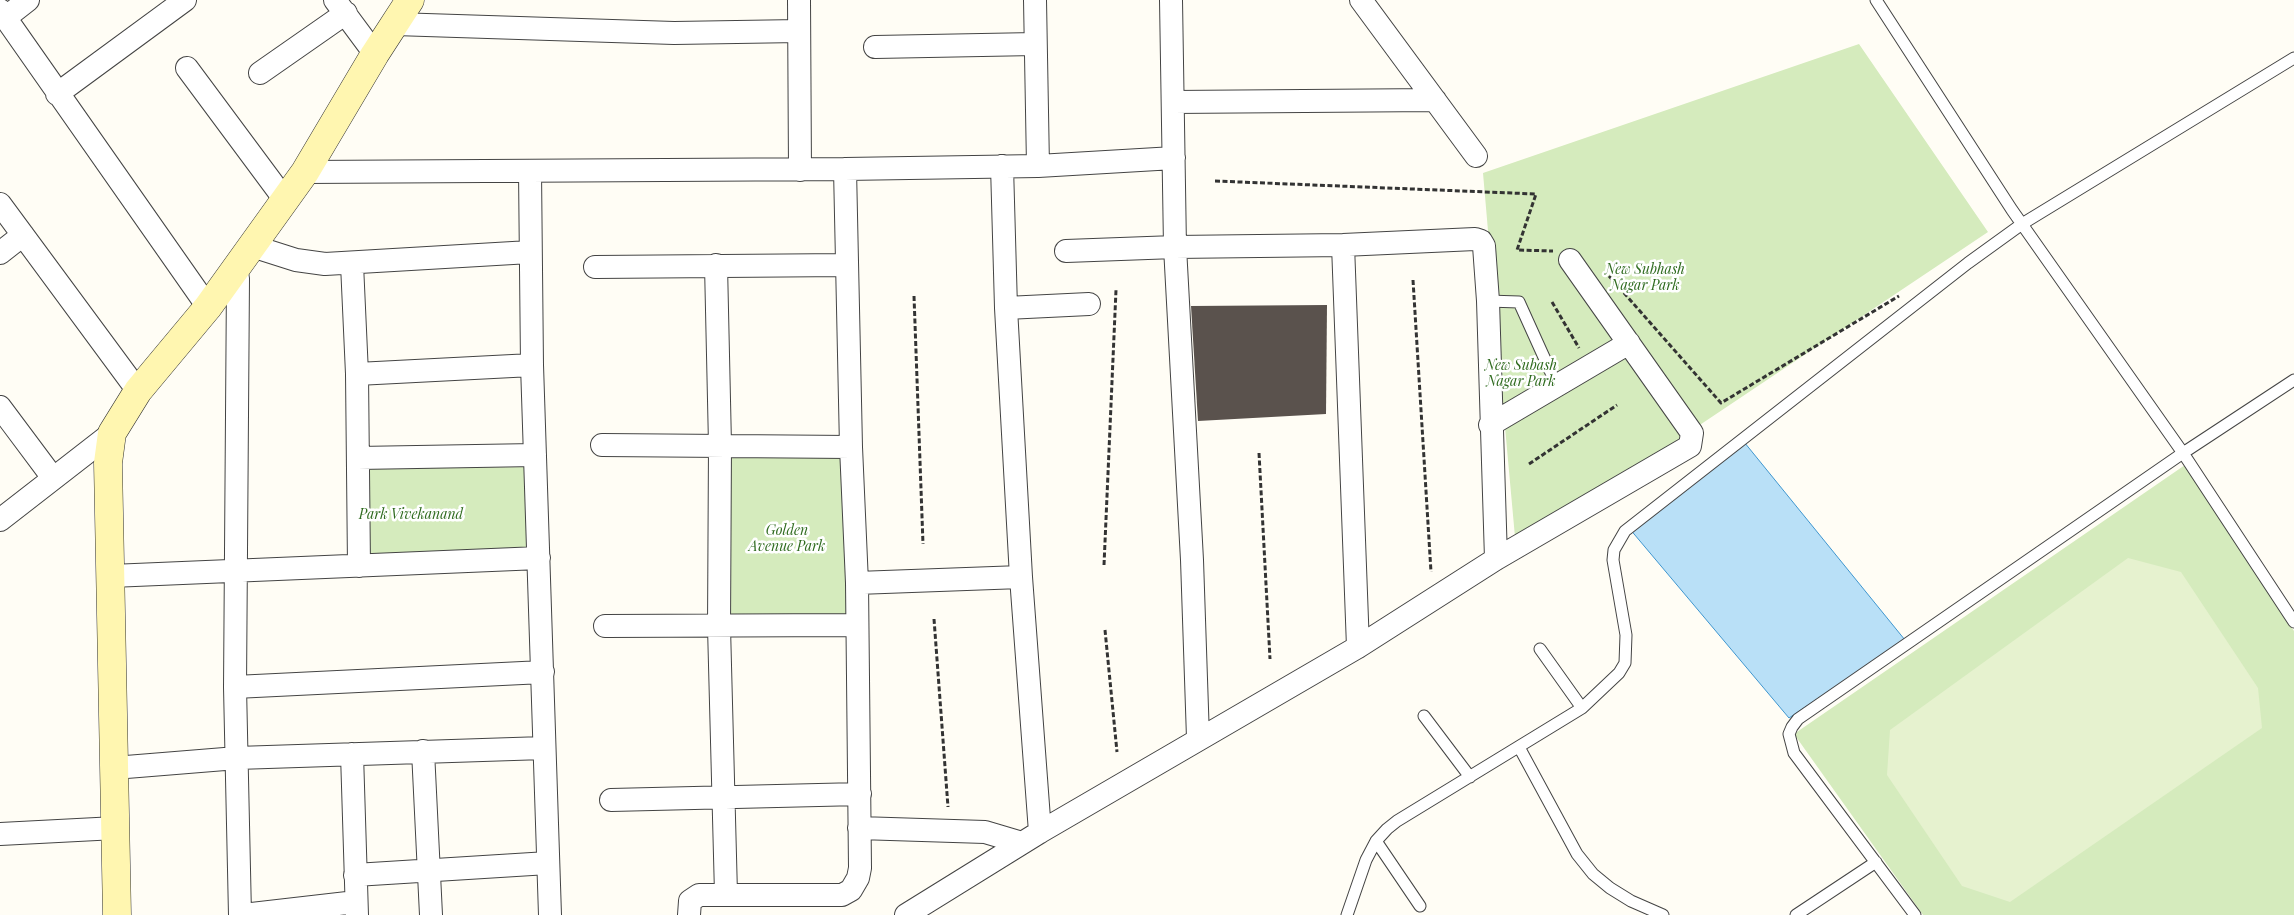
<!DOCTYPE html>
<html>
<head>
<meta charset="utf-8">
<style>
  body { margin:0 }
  canvas { display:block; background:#fffdf5 }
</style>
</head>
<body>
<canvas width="2294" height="915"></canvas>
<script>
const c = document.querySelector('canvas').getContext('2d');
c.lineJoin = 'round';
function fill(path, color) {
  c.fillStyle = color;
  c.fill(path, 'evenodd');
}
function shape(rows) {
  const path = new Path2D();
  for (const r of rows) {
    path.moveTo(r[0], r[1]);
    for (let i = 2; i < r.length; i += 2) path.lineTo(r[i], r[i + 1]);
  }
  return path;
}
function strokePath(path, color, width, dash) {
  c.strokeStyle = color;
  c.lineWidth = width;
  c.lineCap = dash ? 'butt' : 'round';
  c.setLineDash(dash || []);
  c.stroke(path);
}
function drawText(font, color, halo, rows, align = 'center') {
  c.font = font + ' "Playfair Display",serif';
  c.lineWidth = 5;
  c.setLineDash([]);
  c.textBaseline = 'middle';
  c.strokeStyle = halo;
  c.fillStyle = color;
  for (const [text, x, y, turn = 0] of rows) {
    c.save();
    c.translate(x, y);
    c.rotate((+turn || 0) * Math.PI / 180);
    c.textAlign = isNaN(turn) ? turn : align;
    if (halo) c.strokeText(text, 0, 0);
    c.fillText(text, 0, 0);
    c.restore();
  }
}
fill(shape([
  [1859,44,1988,232,1516,548,1504,416,1497,419,1494,300,1483,173],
  [850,448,854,623,723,626,721,455],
  [2185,465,2294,631,2294,915,1923,915,1794,734],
  [534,467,538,557,362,565,362,468]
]), '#d5ebbd');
fill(shape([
  [2128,558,2181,572,2258,688,2262,728,2010,902,1962,886,1887,775,1890,730]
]), '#e6f2cf');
const water = shape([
  [1740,437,1905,640,1789,718,1629,528,1740,437]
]);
fill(water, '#b9e0f7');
strokePath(water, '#3f96cf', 1);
fill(shape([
  [1327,305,1326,414,1198,421,1191,306]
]), '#5a524d');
const lane = shape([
  [1876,0,2012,210,2183,453,2294,622],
  [1488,301,1519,302,1557,386],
  [1540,649,1582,708],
  [1424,716,1470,777],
  [1519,747,1577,854,1593,874,1610,888,1631,901,1663,915],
  [1376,841,1420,906],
  [1347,915,1366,860,1376,841,1387,829,1397,821,1582,708,1619,673,1625,663,1626,635,1613,560,1614,550,1625,531,1968,263,2022,224,2294,58],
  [1796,915,1876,862],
  [1915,915,1794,753,1789,734,1792,727,1798,719,2183,453,2294,380]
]);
const street = shape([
  [335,0,375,54],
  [799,0,800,170],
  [1035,0,1038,166],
  [1171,0,1175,247,1192,560,1198,738],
  [1361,0,1476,156],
  [0,10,208,307],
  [5,18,28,0],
  [395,24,674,33,799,31],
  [875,47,1035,44],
  [187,68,285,200],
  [260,73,346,13],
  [57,94,185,0],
  [1173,102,1435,100],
  [1002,166,1006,308,1021,577,1040,832],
  [530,171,532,365,550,915],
  [305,172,845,169,1038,166,1174,158],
  [0,204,138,391],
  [1343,245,1358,647],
  [252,246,296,260,325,264,530,252],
  [1066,251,1175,247,1343,245,1475,239,1481,241,1484,246,1488,301,1496,559],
  [0,253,23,235],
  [352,264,357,374,359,566],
  [716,265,720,445,719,627,726,894],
  [595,267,847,265],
  [234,272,238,278,235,687,240,915],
  [1006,308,1089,304],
  [357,374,532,365],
  [0,407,53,478],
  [1490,425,1629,343],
  [602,445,851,447],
  [358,458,535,455],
  [0,520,112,433],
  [111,576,539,558],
  [857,583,1021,577],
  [605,626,857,625],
  [235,687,543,672],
  [423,751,431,915],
  [352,754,357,915],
  [114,768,237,758,544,748],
  [611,800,860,794],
  [859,828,985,832,1022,843],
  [0,834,116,828],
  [355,875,548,863],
  [243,915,356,902],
  [689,915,690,901,699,895,842,895,851,890,858,878,860,868,857,583,851,447,845,169],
  [906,915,1040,832,1358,647,1496,559,1690,446,1692,433,1570,260]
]);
const secondary = shape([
  [117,915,108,463,112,433,138,391,208,307,305,172,375,54,410,0]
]);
strokePath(lane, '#444', 13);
strokePath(street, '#444', 24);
strokePath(secondary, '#333', 29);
strokePath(shape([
  [1215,181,1536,194,1517,250,1553,251],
  [1609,276,1721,403,1899,296],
  [1413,280,1431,572],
  [914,296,923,544],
  [1552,302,1579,348],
  [1259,453,1270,659],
  [1529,464,1617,405],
  [1104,565,1116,290],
  [934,619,948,807],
  [1105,630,1117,752]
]), '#333', 3, [5, 2.5]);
strokePath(lane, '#fff', 11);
strokePath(street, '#fff', 22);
strokePath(secondary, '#fff6b0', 28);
drawText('italic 14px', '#2f6b1f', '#fff', [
  ["New Subhash",1645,270],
  ["Nagar Park",1645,286],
  ["New Subash",1521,366],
  ["Nagar Park",1521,382],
  ["Park Vivekanand",411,515],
  ["Golden",787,531],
  ["Avenue Park",787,547]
]);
</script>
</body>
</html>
